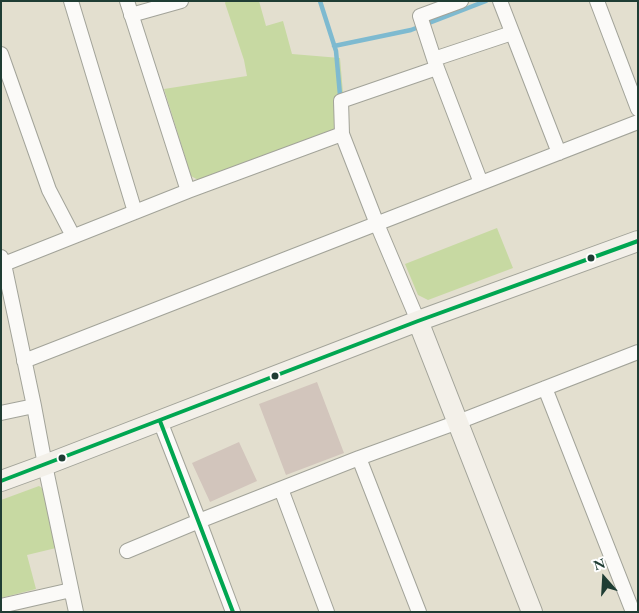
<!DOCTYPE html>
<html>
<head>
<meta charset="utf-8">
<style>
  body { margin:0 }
  #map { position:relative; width:639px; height:613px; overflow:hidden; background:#e3dfcf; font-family:"EB Garamond",serif }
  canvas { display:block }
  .frame { position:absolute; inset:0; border:2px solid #1f3d34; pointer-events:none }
  .north { position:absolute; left:579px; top:553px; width:50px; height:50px; -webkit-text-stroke:4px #fff; paint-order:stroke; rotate:341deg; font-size:14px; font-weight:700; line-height:20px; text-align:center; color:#1f3d34 }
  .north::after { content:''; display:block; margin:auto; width:18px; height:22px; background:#1f3d34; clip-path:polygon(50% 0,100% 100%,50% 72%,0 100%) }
</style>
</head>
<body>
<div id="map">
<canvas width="639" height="613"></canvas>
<div class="frame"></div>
<div class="north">N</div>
</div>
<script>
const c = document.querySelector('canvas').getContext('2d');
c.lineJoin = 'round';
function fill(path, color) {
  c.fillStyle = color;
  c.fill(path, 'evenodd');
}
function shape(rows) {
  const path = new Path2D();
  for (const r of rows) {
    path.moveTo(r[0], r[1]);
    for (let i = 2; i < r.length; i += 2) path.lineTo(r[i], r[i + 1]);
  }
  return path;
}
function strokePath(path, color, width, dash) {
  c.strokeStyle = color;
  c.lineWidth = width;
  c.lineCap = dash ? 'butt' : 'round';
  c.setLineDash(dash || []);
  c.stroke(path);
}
fill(shape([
  [226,1,259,1,266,26,283,21,292,54,340,58,343,93,335,96,336,129,200,181,191,176,164,89,247,76,244,60,225,3],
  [497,228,513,268,428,300,418,295,405,264],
  [39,486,46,491,56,548,27,555,36,589,1,598,1,500]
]), '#c7d9a2');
strokePath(shape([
  [320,1,336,51,340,95],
  [334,46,411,30,486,1]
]), '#7ebad0', 4.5);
fill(shape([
  [317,382,344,453,286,475,259,404],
  [239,442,257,481,210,502,192,463]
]), '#d2c5bc');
const street = shape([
  [71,1,135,212],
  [127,1,188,191,342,134,377,224,418,321],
  [500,1,559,153],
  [597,1,638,109],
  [131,15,181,1],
  [1,54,49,190,73,236],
  [434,59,512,33],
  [437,68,481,183],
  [342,134,341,101,437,68,420,16,461,1],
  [1,257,4,264,34,406,45,465,76,612],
  [4,264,188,191],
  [24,361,638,122],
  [545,388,633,612],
  [1,413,34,406],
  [160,421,199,521,233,612],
  [359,458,419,612],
  [281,489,327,612],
  [127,551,199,521,359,458,458,422,638,352],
  [1,606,71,590]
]);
const secondary = shape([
  [418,321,532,612],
  [1,481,45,465,418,321,638,241]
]);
strokePath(street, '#a2a399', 16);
strokePath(secondary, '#a2a399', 22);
strokePath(street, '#fbfaf8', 14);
strokePath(secondary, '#f3f0e9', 20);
strokePath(shape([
  [160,421,233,612],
  [1,481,418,321,638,241]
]), '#00a651', 4);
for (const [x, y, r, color] of [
  [591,258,4.5,"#1f3d34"],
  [275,376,4.5,"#1f3d34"],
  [62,458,4.5,"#1f3d34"]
]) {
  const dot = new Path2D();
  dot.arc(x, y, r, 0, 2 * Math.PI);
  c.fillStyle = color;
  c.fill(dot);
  strokePath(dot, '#fff', 2);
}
</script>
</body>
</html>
